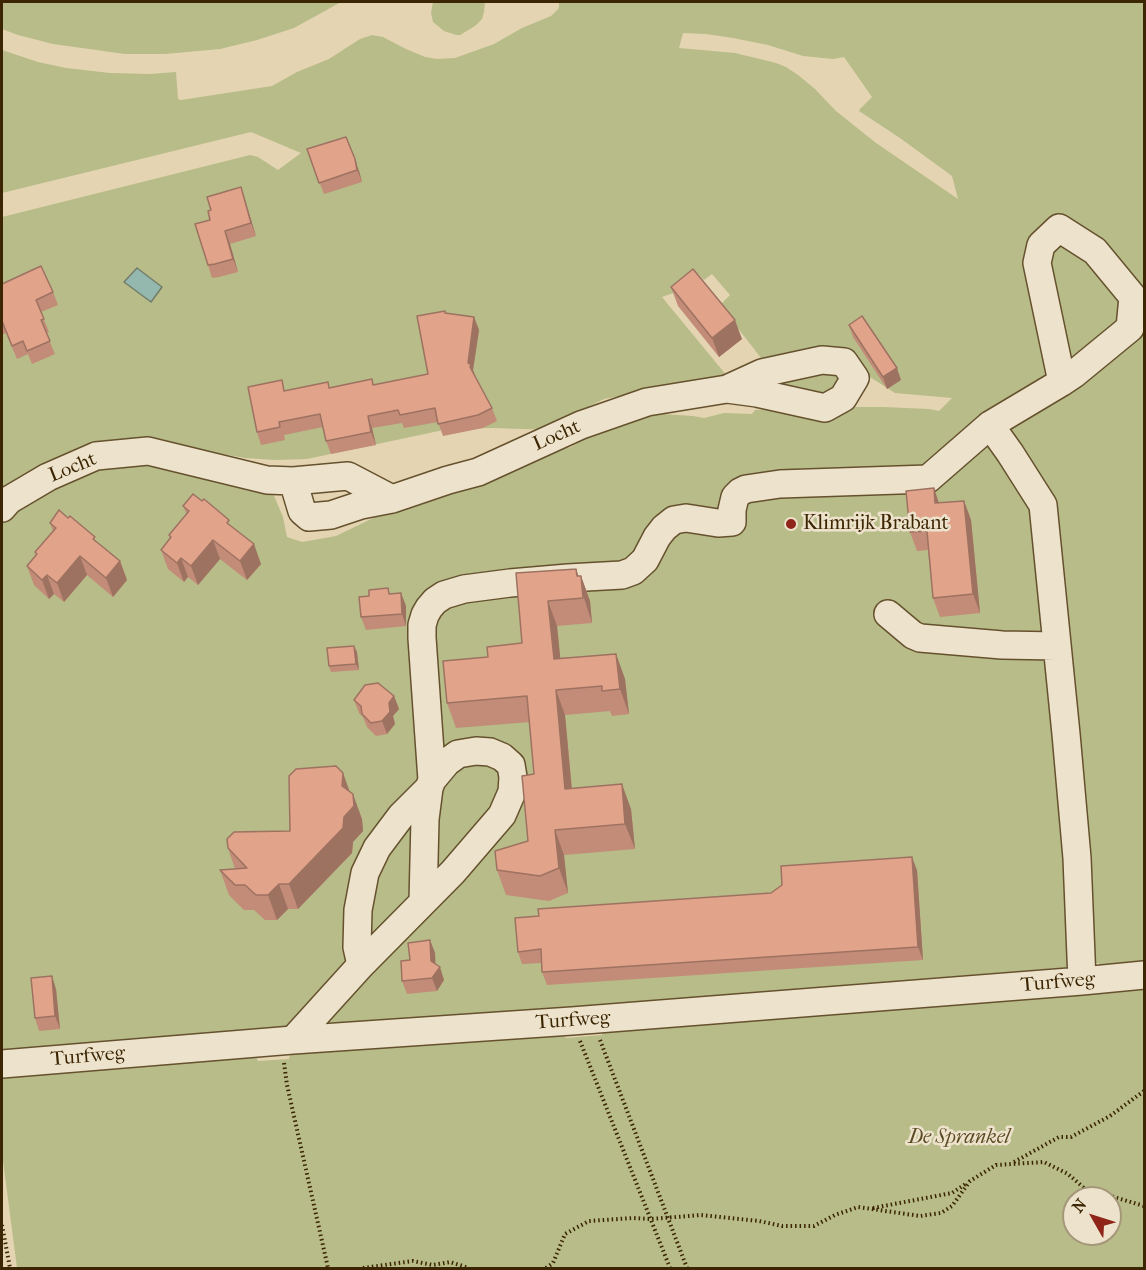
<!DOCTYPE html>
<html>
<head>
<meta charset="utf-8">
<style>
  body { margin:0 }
  #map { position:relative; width:1146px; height:1270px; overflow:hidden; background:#e4d4b1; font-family:"IM FELL French Canon",serif }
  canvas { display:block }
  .frame { position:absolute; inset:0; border:3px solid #3c2502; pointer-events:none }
  .north { position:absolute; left:1062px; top:1186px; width:60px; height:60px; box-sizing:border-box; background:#ede3cc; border:2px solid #a6977b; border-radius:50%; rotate:309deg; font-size:16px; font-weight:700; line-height:24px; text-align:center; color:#3c2502 }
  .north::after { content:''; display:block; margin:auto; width:21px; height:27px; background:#8f2418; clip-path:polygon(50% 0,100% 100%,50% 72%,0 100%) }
</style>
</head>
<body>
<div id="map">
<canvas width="1146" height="1270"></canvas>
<div class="frame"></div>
<div class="north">N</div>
</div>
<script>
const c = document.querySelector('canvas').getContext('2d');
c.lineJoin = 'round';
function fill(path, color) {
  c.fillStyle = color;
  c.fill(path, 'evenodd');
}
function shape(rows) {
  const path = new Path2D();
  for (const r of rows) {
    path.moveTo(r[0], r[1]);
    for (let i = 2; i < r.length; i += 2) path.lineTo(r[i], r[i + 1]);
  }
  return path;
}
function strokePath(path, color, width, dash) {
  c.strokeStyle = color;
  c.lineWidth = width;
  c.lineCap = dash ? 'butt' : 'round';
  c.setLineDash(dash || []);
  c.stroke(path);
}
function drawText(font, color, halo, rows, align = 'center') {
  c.font = font + ' "IM FELL French Canon",serif';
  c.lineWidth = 5;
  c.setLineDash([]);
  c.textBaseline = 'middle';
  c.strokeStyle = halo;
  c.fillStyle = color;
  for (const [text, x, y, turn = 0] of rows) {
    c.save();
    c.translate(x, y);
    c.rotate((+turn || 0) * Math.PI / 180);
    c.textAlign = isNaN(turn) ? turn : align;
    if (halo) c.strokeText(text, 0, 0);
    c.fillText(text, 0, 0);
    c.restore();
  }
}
fill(shape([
  [2,2,341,2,294,28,257,40,220,49,165,54,125,54,53,44,18,35,2,29],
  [433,2,485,2,484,12,482,19,475,26,460,35,456,35,444,31,433,22,431,13],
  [559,2,1144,2,1144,1268,17,1268,2,1153,2,1074,165,1060,255,1054,258,1061,289,1059,291,1051,527,1036,557,1031,566,1038,602,1035,603,1030,1101,989,1099,963,1092,963,1090,956,1072,957,1071,967,448,1017,319,1025,327,1015,307,1017,296,1026,2,1050,2,520,26,499,64,475,122,464,158,463,186,465,245,485,272,491,283,517,287,537,302,542,336,536,402,504,420,503,448,488,505,471,540,451,556,451,571,447,605,426,636,418,663,414,693,416,704,418,724,413,752,414,755,410,823,407,883,407,929,409,939,411,952,398,895,393,828,350,798,353,768,367,720,305,730,295,712,274,704,280,697,273,692,284,687,288,662,297,727,376,604,399,578,412,553,430,492,428,448,429,307,459,275,460,245,458,174,445,137,443,95,446,66,457,25,481,2,497,2,217,250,155,258,157,278,170,301,153,251,132,2,193,2,50,38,62,66,68,110,73,150,74,176,72,178,99,181,100,272,86,297,72,329,59,360,39,372,35,383,37,406,49,425,57,437,59,455,58,494,44,522,28,551,16,559,8],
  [683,33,706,34,733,38,768,45,803,56,833,59,844,57,872,97,860,109,859,111,900,138,952,176,958,199,876,143,836,111,815,89,798,75,786,67,776,63,735,53,679,48],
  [137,268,162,287,151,302,125,282],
  [1074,1198,1110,1198,1110,1234,1074,1234],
  [841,373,835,398,773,383,779,376]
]), '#b7bc89');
const water = shape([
  [137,268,162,287,151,302,124,282,137,268]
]);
fill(water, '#95b8ae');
strokePath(water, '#717d69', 1.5);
const minor = shape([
  [990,425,1062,382,1074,374,1130,328,1133,297,1095,251,1059,228,1041,245,1037,263,1062,382],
  [293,481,348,476,392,499],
  [2,508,9,500,48,477,96,456,148,451,267,480,293,481,302,511,309,517,331,515,361,505,392,499,448,480,478,472,581,425,647,402,727,389,762,373,822,360,844,362,855,378,843,398,825,408,757,393,727,389],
  [888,614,913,635,920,638,1002,645,1057,646],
  [432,780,422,638,422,625,425,615,429,608,435,601,444,595,464,589,510,583,568,578,622,575,633,571,645,560,657,537,664,528,674,520,686,518,718,523,732,522,732,510,735,497,740,492,746,489,780,484,928,479,990,425,1010,453,1043,505,1066,734,1077,858,1082,981],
  [361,965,357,947,358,910,365,873,377,848,401,816,429,788],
  [293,1040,361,965,453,872,502,815,512,792,513,777,511,765,502,757,490,752,476,751,458,754,447,762,432,780,429,788,425,819,423,902],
  [2,1064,293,1040,572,1021,1082,981,1144,975]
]);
strokePath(minor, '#66512e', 30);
strokePath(shape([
  [600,1040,687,1268],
  [580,1041,670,1268],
  [284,1063,287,1085,328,1268],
  [1014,1162,1059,1137,1071,1137,1110,1116,1144,1091],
  [873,1208,952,1193,967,1183],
  [2,1225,10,1268],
  [363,1268,413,1261,432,1265,450,1262,469,1268],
  [546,1268,553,1263,565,1234,589,1221,633,1218,651,1219,701,1215,759,1221,782,1226,814,1226,835,1215,858,1207,920,1216,941,1213,952,1206,970,1181,996,1165,1044,1162,1068,1174,1084,1188,1144,1206]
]), '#3c2502', 4, [1.5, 3]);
strokePath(minor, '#ede3cc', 27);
fill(shape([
  [851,2,867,2,852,3],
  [307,149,359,171,362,182,324,194],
  [241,187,256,236,230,244,238,272,219,277,212,278,208,265,211,210],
  [2,284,53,292,58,305,41,312,49,332,46,333,55,354,32,364,28,354,17,359,6,333,2,335],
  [671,287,742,339,719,357,678,306],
  [445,313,474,317,479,330,473,370,476,378,492,408,497,421,483,428,443,436,438,422,404,428,402,423,372,428,376,445,331,454,326,441,323,427,284,435,285,440,261,445,257,432,286,391,330,388,372,379,374,385,428,374],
  [849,325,901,380,887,389,853,337],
  [934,488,939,503,964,501,971,520,980,613,940,617,933,598,928,550,917,551,910,532],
  [183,506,231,526,261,564,247,580,220,559,198,585,188,577,184,582,168,569,161,550,170,538,169,535,187,515],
  [50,523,97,542,120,561,127,580,113,597,87,575,64,602,54,594,49,599,34,585,27,566,36,555,35,552,53,531],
  [516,573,581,576,590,601,592,623,557,626,560,658,616,654,625,679,629,714,612,716,610,711,565,715,572,788,631,809,635,849,564,855,568,893,549,901,506,895,497,870,528,841,534,774,530,722,456,728,447,703,488,657,522,643],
  [388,588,390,594,401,593,406,606,406,626,366,630,361,617,369,596],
  [354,646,357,652,359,670,331,672,329,666],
  [394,696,399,709,393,716,395,724,387,734,376,736,367,727,363,717,359,713,354,700],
  [343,773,349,791,362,819,363,831,353,842,352,853,298,909,288,909,277,920,265,920,254,910,244,910,229,895,220,870,235,869,228,848,290,831],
  [917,870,923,960,547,985,542,972,542,963,522,964,518,952,771,893],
  [430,940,435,953,435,964,444,980,437,991,407,994,402,981,410,960],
  [56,989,60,1029,39,1031,35,1018]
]), '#c28c78');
fill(shape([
  [355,159,359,171,362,182,357,170],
  [241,187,245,200,256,236,251,223],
  [225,231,230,244,238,272,233,259],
  [474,317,479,330,473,370,476,378,468,363],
  [735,320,742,339,719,357,712,338],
  [897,368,901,380,887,389,883,377],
  [368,416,372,428,376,445,371,432],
  [934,488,940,507,935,503],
  [964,501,971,520,980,613,973,594],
  [213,540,220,559,198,585,191,566],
  [254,544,261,564,247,580,240,561],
  [80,556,87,575,64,602,57,583],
  [181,558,188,577,184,582,177,563],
  [120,561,127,580,113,597,106,578],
  [576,569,582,586,581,576,590,601,592,623,577,576],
  [47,575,54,594,49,599,42,580],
  [401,593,406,606,406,626,402,614],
  [548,601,557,626,563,684,554,659],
  [354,646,357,652,359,670,356,664],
  [616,654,625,679,629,714,620,689],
  [556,690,565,715,574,814,565,789],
  [394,696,399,709,393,716,395,724,387,734,382,721,389,703],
  [343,773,352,798,353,794,362,819,363,831,353,842,352,853,298,909,289,884],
  [622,784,631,809,635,849,625,824],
  [555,830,564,855,568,893,559,868],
  [912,857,917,870,923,960,918,947],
  [279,884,288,909,277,920,268,895],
  [430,940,435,953,436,973,440,967,444,980,437,991,432,978],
  [52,976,56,989,60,1029,55,1016]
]), '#9e7261');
const building = shape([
  [346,137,355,159,357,170,319,183,307,149,346,137],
  [241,187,251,223,225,231,233,259,215,264,208,265,195,224,210,220,208,211,211,210,207,197,241,187],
  [41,266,53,292,36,300,44,319,41,320,50,341,27,351,23,341,12,346,2,321,2,284,41,266],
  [693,269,735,320,712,338,671,287,693,269],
  [445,311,445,313,474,317,468,363,471,365,470,367,492,408,478,415,438,424,435,408,400,415,398,410,368,416,371,432,326,441,320,414,279,422,280,427,257,432,248,387,282,380,284,391,328,382,329,388,372,379,373,385,428,374,417,316,445,311],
  [862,316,897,368,883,377,849,325,862,316],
  [934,488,935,503,964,501,973,594,933,598,927,531,910,532,906,491,934,488],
  [193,494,202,501,204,499,229,520,227,523,254,544,240,561,213,540,191,566,181,558,177,563,161,550,171,537,169,535,189,511,183,506,193,494],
  [59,510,68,518,70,516,95,537,93,539,120,561,106,578,80,556,57,583,47,575,42,580,27,566,37,554,35,552,56,528,50,523,59,510],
  [576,569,577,576,581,576,583,598,548,601,554,659,616,654,620,689,602,691,602,686,556,690,565,789,622,784,625,824,555,830,559,868,540,876,497,870,495,851,528,841,522,776,534,774,527,696,447,703,443,661,488,657,487,647,522,643,516,573,576,569],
  [388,588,389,594,401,593,402,614,361,617,359,597,369,596,369,590,388,588],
  [354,646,356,664,329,666,327,648,354,646],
  [378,683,394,696,389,703,390,712,382,721,371,723,362,714,361,706,354,700,365,685,378,683],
  [336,766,343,773,342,786,353,794,354,806,344,817,343,828,289,884,279,884,268,895,256,895,245,885,235,885,220,870,247,868,228,848,227,839,234,832,290,831,289,776,296,769,336,766],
  [912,857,918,947,542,972,541,949,518,952,515,918,539,916,538,909,771,893,782,885,781,866,912,857],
  [430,940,431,961,440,967,432,978,402,981,401,961,410,960,408,943,430,940],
  [52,976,55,1016,35,1018,31,978,52,976]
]);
fill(building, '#e2a38b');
strokePath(building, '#9e7261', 1.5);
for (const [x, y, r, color] of [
  [791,524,6,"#8f2418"]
]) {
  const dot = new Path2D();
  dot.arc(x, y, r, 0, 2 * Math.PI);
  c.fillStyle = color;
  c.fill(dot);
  strokePath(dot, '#ede3cc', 2);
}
drawText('20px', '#3c2502', '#ede3cc', [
  ["Locht",557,436,-24],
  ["Locht",73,468,-22],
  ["Turfweg",1058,983,-5],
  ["Turfweg",573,1021,-4],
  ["Turfweg",88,1057,-5]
]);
drawText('20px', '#3c2502', '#ede3cc', [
  ["Klimrijk Brabant",803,524]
], 'left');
drawText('italic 20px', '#5b4b24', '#ede3cc', [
  ["De Sprankel",959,1138]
]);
</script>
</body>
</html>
